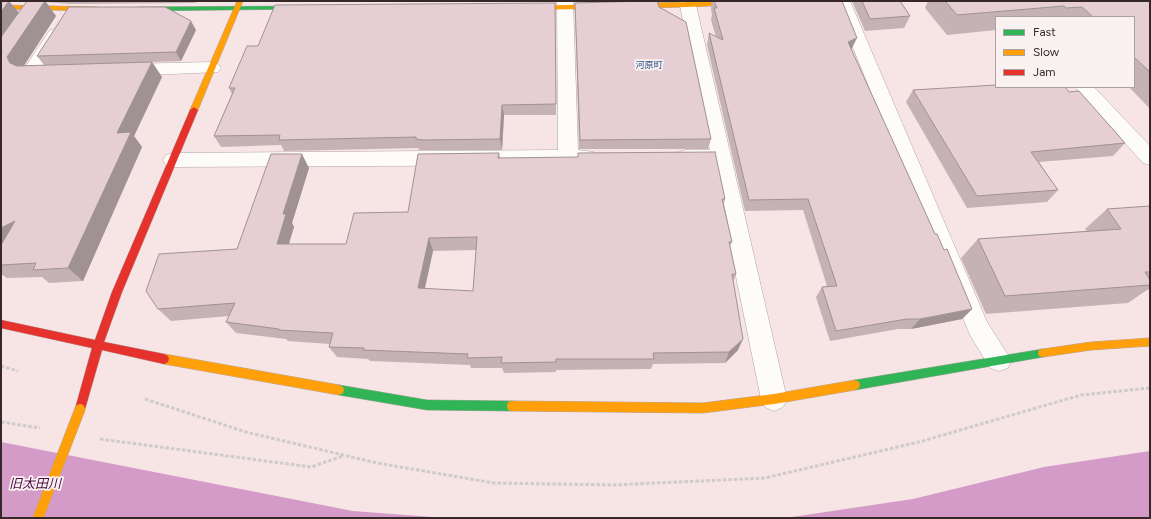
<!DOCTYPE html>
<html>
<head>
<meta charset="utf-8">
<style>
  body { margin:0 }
  #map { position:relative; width:1151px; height:519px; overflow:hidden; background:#f6e5e4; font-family:Figtree,sans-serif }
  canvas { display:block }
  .frame { position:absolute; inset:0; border:2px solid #362828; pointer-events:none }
  .legend { position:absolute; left:995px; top:16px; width:140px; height:72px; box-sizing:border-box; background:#faf2f1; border:1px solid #aca1a1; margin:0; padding:5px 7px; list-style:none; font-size:12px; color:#362828 }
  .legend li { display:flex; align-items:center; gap:8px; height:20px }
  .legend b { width:20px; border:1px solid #aca1a1 }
</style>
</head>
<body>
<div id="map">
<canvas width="1151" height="519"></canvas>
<div class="frame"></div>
<ul class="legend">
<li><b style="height:5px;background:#30b455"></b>Fast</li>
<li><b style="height:5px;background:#ff9f0a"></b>Slow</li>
<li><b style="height:5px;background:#e5322d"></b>Jam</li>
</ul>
</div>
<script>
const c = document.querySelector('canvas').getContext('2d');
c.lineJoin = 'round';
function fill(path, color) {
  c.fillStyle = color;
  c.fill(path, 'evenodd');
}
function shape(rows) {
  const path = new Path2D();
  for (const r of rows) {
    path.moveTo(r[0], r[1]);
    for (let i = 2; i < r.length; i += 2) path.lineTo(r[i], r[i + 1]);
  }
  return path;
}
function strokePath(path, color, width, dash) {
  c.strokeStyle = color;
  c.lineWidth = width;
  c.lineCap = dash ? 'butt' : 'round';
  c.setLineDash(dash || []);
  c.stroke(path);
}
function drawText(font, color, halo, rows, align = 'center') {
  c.font = font + ' Figtree,"Noto Sans JP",sans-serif';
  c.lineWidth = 3.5;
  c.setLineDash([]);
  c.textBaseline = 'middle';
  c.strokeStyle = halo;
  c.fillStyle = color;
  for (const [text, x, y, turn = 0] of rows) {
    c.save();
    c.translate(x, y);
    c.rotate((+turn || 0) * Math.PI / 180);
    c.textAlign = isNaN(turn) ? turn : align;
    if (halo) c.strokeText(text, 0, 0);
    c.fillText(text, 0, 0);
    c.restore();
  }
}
fill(shape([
  [1,442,353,511,446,518,1,518],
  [1150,451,1150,518,785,518,913,499,1044,467]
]), '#d49bc8');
const street = shape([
  [557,1,573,1,578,150,594,152,597,157,594,162,568,165,173,167,166,165,163,160,166,155,173,153,558,150,557,1],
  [679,1,695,1,787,399,783,407,774,411,765,407,761,399,713,164,686,164,679,162,676,157,679,152,686,150,710,150,679,1],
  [834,1,850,1,987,322,1011,360,1008,368,999,371,990,368,970,335,834,1],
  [56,29,62,30,64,34,43,67,57,68,60,72,57,76,30,79,24,77,21,73,24,69,50,30,56,29],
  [212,62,218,64,221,68,218,72,127,76,121,74,118,70,121,66,127,64,212,62],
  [1075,87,1094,87,1150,146,1150,165,1143,163,1075,87]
]);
const fast = shape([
  [304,6,306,7,306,9,138,11,135,9,138,7,304,6],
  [1043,349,1047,350,1048,353,1047,356,1043,357,855,390,851,388,850,385,851,382,855,380,1043,349],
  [339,385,427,400,512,401,516,402,517,406,516,410,512,411,427,410,339,395,335,393,334,390,335,387,339,385]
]);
const slow = shape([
  [237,1,243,1,198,110,197,112,191,112,190,110,237,1],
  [732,1,776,1,773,3,688,7,526,10,523,8,526,6,732,1],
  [1,5,98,7,101,9,98,11,1,9,1,5],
  [1150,338,1150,346,1091,350,1043,357,1039,356,1038,353,1039,350,1043,349,1091,342,1150,338],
  [164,354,339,385,343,387,344,390,343,393,339,395,164,364,160,362,159,359,160,356,164,354],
  [855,380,859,382,860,385,859,388,855,390,774,404,703,413,512,411,508,410,507,406,508,402,512,401,703,403,774,394,855,380]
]);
const jam = shape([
  [194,107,198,110,122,292,104,342,164,354,168,356,169,359,168,362,164,364,102,350,85,409,84,413,80,414,76,413,75,409,92,348,1,328,1,320,95,340,112,292,190,110,194,107]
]);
strokePath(street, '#b2a4a3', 1);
strokePath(fast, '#b2a4a3', 1);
strokePath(slow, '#b2a4a3', 1);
strokePath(jam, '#b2a4a3', 1);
strokePath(shape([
  [1,366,18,371],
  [145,399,246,432,377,463,494,483,614,485,765,478,919,442,1081,395,1150,388],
  [1,422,40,428],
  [100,439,311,467,343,456]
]), '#d0cbcb', 3, [3.5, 2]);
fill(street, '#fefbfb');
fill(fast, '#30b455');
fill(slow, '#ff9f0a');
fill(jam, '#e5322d');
const slowBridge = shape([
  [38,518,80,409]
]);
strokePath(slowBridge, '#b2a4a3', 11, []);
strokePath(slowBridge, '#ff9f0a', 10);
fill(shape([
  [1,1,19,13,27,2,13,1,198,1,195,3,70,4,46,2,56,16,24,65,44,65,37,56,196,30,181,61,152,62,162,77,134,136,142,147,83,281,49,283,42,277,7,278,1,274],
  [280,1,514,1,282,2],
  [712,1,842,1,851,50,935,234,972,309,962,319,911,329,898,329,830,341,816,297,822,287,827,286,803,210,745,211,707,45,709,33,716,37,711,20,712,14,711,9],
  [852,1,900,1,910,16,904,28,865,31],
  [928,1,1150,1,1150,109,1129,87,1134,87,1134,17,996,17,996,30,947,35,925,8],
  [555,3,556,115,504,115,502,150,419,150,418,148,284,151,281,145,221,147,214,136,232,94,229,88,258,46],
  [575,3,659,7,711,139,708,149,579,149],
  [913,90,1069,92,1125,143,1113,156,1039,162,1058,190,1047,202,967,208,906,102],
  [499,153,500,158,725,199,724,204,732,242,730,246,736,274,733,282,738,350,725,363,653,364,651,369,556,370,556,372,504,373,502,368,471,368,470,365,370,361,368,359,337,357,329,347,330,344,288,341,286,339,236,333,226,322,229,316,171,321,158,309,237,249,309,168,292,223,294,227,289,244,346,244,408,212],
  [476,250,473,291,425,289,433,251],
  [1150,206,1150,289,1147,290,1128,303,986,314,961,258,978,239,1087,231,1085,229,1107,209]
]), '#c5b2b6');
fill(shape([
  [9,1,20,14,1,40,1,12],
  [45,1,56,16,20,72,10,63,7,57],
  [191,21,196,30,181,61,176,52],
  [857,38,851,50,848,42],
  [152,62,162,77,134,136,142,147,83,281,68,268,117,133],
  [502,105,504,115,502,150,500,139],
  [302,154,309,168,292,223,294,227,285,256,277,244,283,214],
  [15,221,1,250,1,228],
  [429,238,433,251,422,300,418,288],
  [972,309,962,319,911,329,920,319],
  [743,339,738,350,725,363,729,352]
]), '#a09194');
const building = shape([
  [1,1,9,1,1,12,1,1],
  [27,1,45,1,7,57,10,63,17,66,152,62,117,133,131,132,68,268,33,270,36,263,1,265,1,245,15,221,1,228,1,37,27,1],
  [645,1,657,1,659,7,686,22,711,139,580,140,575,3,645,1],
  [714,1,842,1,857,38,848,42,935,234,937,234,944,250,947,249,972,309,920,319,907,319,836,331,822,287,837,286,808,199,749,200,709,33,723,40,714,8,717,8,714,1],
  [862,1,900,1,910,16,870,19,862,1],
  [945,1,1150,1,1150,72,1134,57,1134,17,1093,17,1082,7,1066,8,1064,6,957,15,945,1],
  [555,3,556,104,502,105,500,139,422,140,416,139,416,137,279,140,280,135,214,136,235,88,229,88,247,46,258,46,275,5,555,3],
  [69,7,165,7,191,21,176,52,37,56,69,7],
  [996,85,996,87,1065,87,1069,92,1079,91,1125,143,1031,152,1058,190,977,196,913,90,996,85],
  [715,152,725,199,722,199,732,242,729,242,736,274,732,274,743,339,729,352,653,353,654,359,556,359,556,362,501,363,502,357,467,358,468,354,363,350,364,348,329,347,333,333,279,330,279,329,226,322,235,303,158,309,146,291,159,254,237,249,271,154,302,154,283,214,286,214,277,244,346,244,354,213,408,212,418,154,499,153,498,158,578,157,578,153,715,152],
  [477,237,473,291,418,288,429,238,477,237],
  [1150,206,1150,272,1145,272,1150,280,1150,285,1005,296,978,239,1121,229,1107,209,1150,206]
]);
fill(building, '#e5cfd4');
strokePath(building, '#a09194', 1);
drawText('9px', '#31538a', '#faf2f1', [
  ["河原町",649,65]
]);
drawText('italic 13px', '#4d0748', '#faf2f1', [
  ["旧太田川",35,484]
]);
</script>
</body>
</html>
